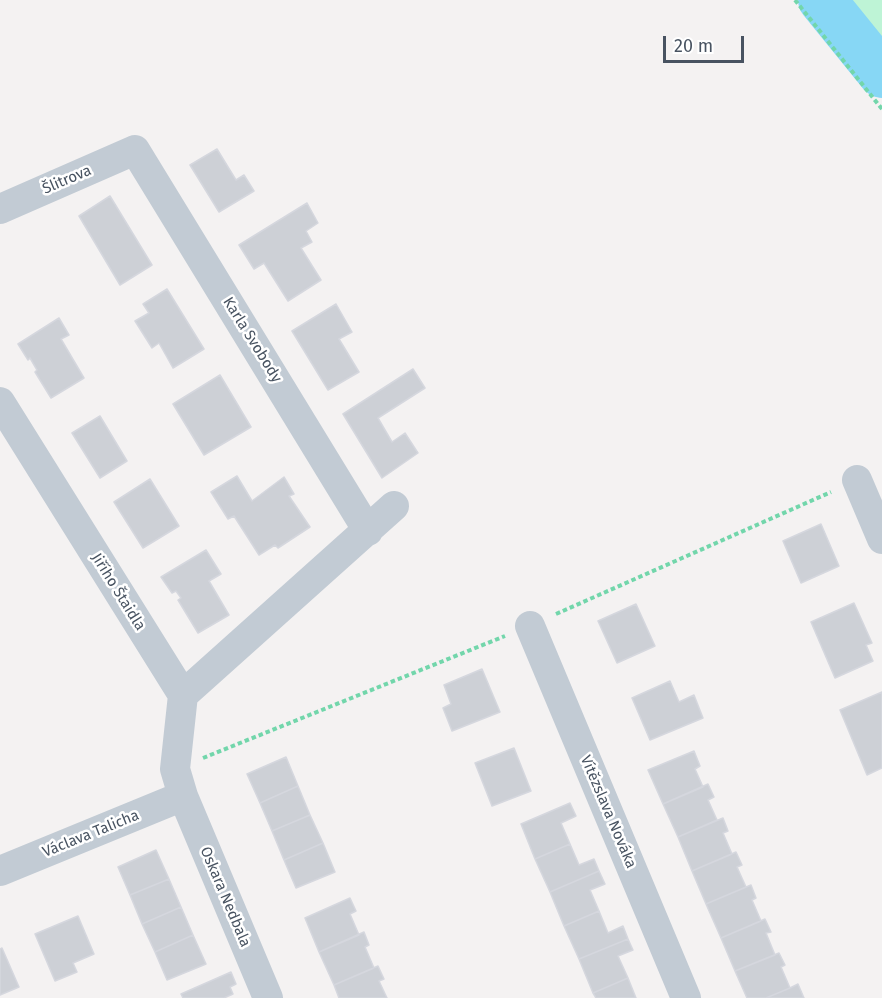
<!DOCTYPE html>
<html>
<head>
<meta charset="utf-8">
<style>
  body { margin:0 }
  #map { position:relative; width:882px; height:998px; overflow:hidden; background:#f4f2f2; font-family:"Fira Sans",sans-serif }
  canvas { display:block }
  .scale { position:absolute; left:663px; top:36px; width:81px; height:27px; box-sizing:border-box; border:3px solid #485361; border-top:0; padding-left:8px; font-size:18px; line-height:21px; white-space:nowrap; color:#485361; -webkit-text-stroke:4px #fff; paint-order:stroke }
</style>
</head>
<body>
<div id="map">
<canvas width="882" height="998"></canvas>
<div class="scale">20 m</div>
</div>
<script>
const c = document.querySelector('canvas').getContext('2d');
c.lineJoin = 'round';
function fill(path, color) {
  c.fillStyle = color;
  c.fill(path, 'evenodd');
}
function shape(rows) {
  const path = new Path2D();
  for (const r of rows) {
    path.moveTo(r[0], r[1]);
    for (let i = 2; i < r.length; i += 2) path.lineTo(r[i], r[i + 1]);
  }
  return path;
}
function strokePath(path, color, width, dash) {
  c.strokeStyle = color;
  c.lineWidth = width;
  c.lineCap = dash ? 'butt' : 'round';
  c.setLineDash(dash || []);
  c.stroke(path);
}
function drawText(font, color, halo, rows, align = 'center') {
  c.font = font + ' "Fira Sans",sans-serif';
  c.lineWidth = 5;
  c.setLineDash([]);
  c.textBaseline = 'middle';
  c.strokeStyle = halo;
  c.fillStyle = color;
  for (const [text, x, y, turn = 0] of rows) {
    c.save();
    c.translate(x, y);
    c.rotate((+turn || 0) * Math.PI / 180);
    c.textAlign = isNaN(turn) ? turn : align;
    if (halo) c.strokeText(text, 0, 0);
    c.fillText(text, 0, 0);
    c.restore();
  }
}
fill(shape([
  [850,0,882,0,882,39]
]), '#bef4d6');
strokePath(shape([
  [822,0,882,74]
]), '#87d7f5', 48);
const building = shape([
  [217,149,236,180,244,175,254,191,219,212,190,165,217,149],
  [110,196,152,265,120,285,79,216,110,196],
  [307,203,318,223,306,231,312,242,301,248,321,280,288,301,264,263,254,269,239,245,307,203],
  [167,289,204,349,173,368,159,343,152,348,135,321,149,313,143,304,167,289],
  [336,304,352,332,339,339,359,372,328,390,292,331,336,304],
  [59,318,69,335,61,339,84,378,51,398,35,372,37,370,30,358,28,360,18,344,59,318],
  [413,369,425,388,378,418,392,442,405,433,418,453,382,478,343,414,413,369],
  [220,375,251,427,204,455,173,404,220,375],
  [100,416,127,461,100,478,72,433,100,416],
  [237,476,252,501,284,477,294,494,289,496,310,527,278,548,275,545,259,555,234,516,228,519,211,492,237,476],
  [150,479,179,526,143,548,114,502,150,479],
  [821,524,839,566,801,583,783,541,821,524],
  [206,550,221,574,209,581,229,615,198,633,178,600,181,598,176,591,172,593,161,577,206,550],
  [854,603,872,643,866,645,873,661,835,678,811,622,854,603],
  [636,604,655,646,617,663,598,621,636,604],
  [482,669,500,712,452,731,443,708,451,704,444,685,482,669],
  [670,681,679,702,694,695,703,718,650,740,632,698,670,681],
  [882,692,882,768,867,775,840,710,882,692],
  [514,748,531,791,492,806,475,763,514,748],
  [694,751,700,766,695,769,703,787,663,804,648,770,694,751],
  [286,757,298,786,260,803,247,774,286,757],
  [708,784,714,797,708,800,717,820,678,837,663,804,708,784],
  [298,786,310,815,272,831,260,803,298,786],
  [570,803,576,816,561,823,570,844,535,859,521,824,570,803],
  [310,815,323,843,284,860,272,831,310,815],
  [723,818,728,831,723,833,732,854,692,871,678,837,723,818],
  [323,843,335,872,296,888,284,860,323,843],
  [570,844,579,865,594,859,599,871,550,892,535,859,570,844],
  [156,850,169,879,130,895,118,867,156,850],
  [736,852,742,865,737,867,746,887,706,904,692,871,736,852],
  [599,871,605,884,590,890,599,911,564,926,550,892,599,871],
  [169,879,181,907,142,924,130,895,169,879],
  [751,885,756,898,752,900,761,921,721,938,706,904,751,885],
  [350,898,356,911,350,914,359,935,319,952,305,918,350,898],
  [181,907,193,935,155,952,142,924,181,907],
  [599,911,608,933,623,926,628,939,579,959,564,926,599,911],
  [78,916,94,954,73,963,77,972,55,981,35,934,78,916],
  [765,919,771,932,766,933,775,955,735,971,721,938,765,919],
  [364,932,369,945,365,947,374,968,334,985,319,952,364,932],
  [193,935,206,964,167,980,155,952,193,935],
  [628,939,633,950,618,956,628,978,593,993,579,959,628,939],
  [2,948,19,987,0,995,0,949,2,948],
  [779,953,785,965,781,967,790,988,766,998,747,998,735,971,779,953],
  [378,966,384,979,379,981,387,998,339,998,334,985,378,966],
  [231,972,236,984,230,987,233,994,224,998,183,998,181,994,231,972],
  [628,978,636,998,596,998,593,993,628,978],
  [798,984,804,998,766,998,790,988,798,984]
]);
fill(building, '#cdd0d6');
strokePath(building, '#d5d7de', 1.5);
strokePath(shape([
  [795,0,882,109],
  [556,614,831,492],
  [203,758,505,636]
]), '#72d6ab', 4, [4.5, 3]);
strokePath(shape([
  [0,209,135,150,368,531],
  [0,402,183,695,175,769,183,796,268,998],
  [857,480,882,539],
  [530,626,686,998],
  [183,695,394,506],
  [0,871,183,796]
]), '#c2cbd4', 30);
drawText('15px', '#485361', '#fff', [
  ["Šlitrova",67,180,-23],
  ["Karla Svobody",252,340,58],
  ["Jiřího Štaidla",118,592,58],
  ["Vítězslava Nováka",608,812,67],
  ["Václava Talicha",91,834,-22],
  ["Oskara Nedbala",225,897,67]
]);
</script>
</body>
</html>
